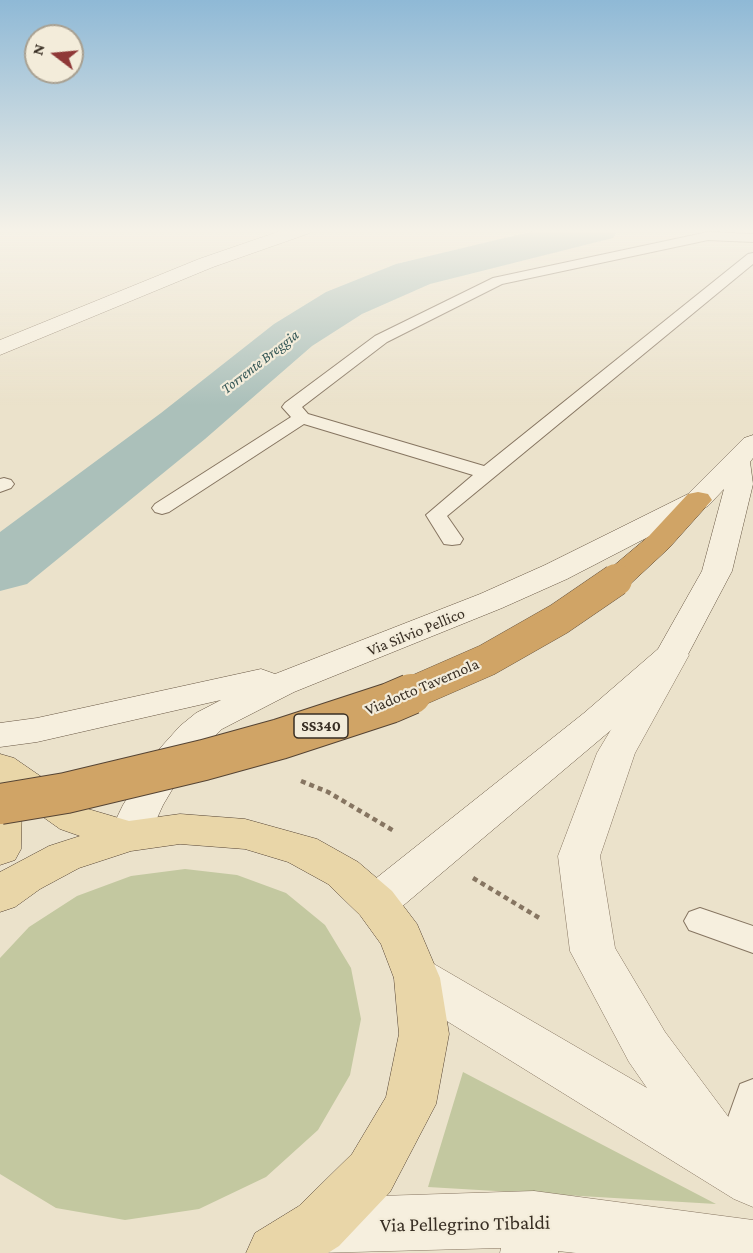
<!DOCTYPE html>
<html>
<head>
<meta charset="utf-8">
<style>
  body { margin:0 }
  #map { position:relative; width:753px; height:1253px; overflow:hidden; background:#ebe2cb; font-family:"Crimson Pro",serif }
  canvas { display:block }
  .north { position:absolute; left:24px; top:24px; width:60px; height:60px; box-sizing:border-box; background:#f3ecda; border:2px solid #a8a091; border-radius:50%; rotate:286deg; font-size:16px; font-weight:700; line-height:24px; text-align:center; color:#382e23 }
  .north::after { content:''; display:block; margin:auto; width:21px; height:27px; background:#8f3837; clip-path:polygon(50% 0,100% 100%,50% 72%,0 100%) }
</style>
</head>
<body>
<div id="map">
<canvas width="753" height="1253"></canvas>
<div class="north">N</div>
</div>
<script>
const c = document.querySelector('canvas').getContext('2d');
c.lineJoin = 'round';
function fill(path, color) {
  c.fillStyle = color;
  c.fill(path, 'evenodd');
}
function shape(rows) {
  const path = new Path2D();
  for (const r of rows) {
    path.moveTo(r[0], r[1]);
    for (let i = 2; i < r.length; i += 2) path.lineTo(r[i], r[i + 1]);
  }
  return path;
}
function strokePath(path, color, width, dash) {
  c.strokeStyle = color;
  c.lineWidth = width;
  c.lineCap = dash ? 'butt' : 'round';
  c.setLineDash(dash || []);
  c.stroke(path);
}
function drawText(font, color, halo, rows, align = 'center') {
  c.font = font + ' "Crimson Pro",serif';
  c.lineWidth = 4.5;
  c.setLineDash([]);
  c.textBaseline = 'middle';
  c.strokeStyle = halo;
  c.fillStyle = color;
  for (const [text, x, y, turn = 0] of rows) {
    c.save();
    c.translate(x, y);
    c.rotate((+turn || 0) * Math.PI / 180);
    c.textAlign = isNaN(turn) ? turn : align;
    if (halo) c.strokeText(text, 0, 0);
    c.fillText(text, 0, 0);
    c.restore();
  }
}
fill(shape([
  [185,869,237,875,286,893,325,925,351,968,361,1019,350,1075,318,1130,266,1177,199,1209,125,1220,56,1208,0,1174,0,958,29,927,77,896,131,876],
  [463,1072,716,1204,428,1187]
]), '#c3c8a0');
fill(shape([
  [542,229,619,229,613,238,430,284,362,314,312,346,205,439,27,584,0,591,0,532,161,413,274,324,326,292,396,264,542,229]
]), '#abc0ba');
const lane = shape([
  [708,232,753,234,753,242,708,240,502,284,387,342,302,407,308,414,484,466,748,254,753,253,753,264,447,516,463,539,460,544,452,545,444,544,426,515,473,475,304,424,169,512,162,514,155,512,152,508,155,504,291,417,282,407,285,403,375,336,493,278,708,232],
  [4,478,11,480,14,484,11,488,0,492,0,479,4,478],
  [700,908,753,926,753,953,689,930,684,921,689,912,700,908],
  [753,1079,753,1157,745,1178,731,1184,717,1178,711,1165,740,1084,753,1079]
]);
const street = shape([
  [286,229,312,229,310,233,213,267,0,355,0,340,199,259,286,229],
  [672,645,684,648,689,655,635,753,600,856,615,948,665,1032,753,1150,753,1207,734,1199,400,992,394,978,400,964,417,958,434,964,647,1088,629,1062,570,951,558,856,597,753,660,648,672,645],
  [534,1191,753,1220,753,1253,576,1253,558,1251,558,1253,500,1253,501,1248,316,1253,299,1246,291,1226,299,1206,319,1198,534,1191]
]);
const secondary = shape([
  [753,435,753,458,750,462,753,484,732,571,684,662,610,731,392,915,376,920,360,915,354,903,360,891,584,713,658,649,702,571,724,489,708,506,567,579,502,608,294,692,222,729,206,744,182,773,163,805,144,847,129,851,114,847,108,836,123,805,154,755,180,726,196,713,221,700,37,742,0,747,0,723,37,718,261,669,275,674,480,594,545,565,688,494,744,438,753,435]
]);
const primary = shape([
  [0,754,14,758,88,809,129,821,180,814,245,819,317,839,358,862,392,891,417,924,440,978,449,1034,436,1104,390,1192,339,1246,328,1253,246,1253,255,1233,299,1206,352,1154,386,1097,399,1034,394,978,381,944,360,915,328,884,288,862,245,849,180,844,131,851,79,868,40,889,15,907,0,912,0,872,49,846,80,836,60,829,22,802,21,849,15,860,0,865,0,754]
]);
const highway = shape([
  [698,492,708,494,712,500,669,548,627,587,616,589,605,587,600,580,605,573,649,536,688,494,698,492]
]);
strokePath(lane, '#867561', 2);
strokePath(street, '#867561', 1);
strokePath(secondary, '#685744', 1);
strokePath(primary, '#554434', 1);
strokePath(highway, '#554434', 1);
strokePath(shape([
  [301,781,328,792,394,831],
  [473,878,541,919]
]), '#867561', 4.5, [5, 4]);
fill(lane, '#f6efde');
fill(street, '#f6efde');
fill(secondary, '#f6efde');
fill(primary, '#e9d6a8');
fill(highway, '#d0a466');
const highwayBridgeFar1 = shape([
  [407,695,487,660,559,619,616,580]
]);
const highwayBridge = shape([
  [0,804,66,793,204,760,280,739,390,703,411,694]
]);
strokePath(highwayBridgeFar1, '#554434', 33, []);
strokePath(highwayBridge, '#554434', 42, []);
strokePath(highwayBridgeFar1, '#d0a466', 32);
strokePath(highwayBridge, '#d0a466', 40);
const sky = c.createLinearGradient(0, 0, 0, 405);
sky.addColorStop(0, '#8fb9d6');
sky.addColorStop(0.57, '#f6f2e8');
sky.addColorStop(1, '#f6f2e800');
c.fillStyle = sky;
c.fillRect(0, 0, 753, 405);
drawText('italic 15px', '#345655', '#f3ecda', [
  ["Torrente Breggia",260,362,-38]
]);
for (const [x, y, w] of [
  [321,726,54]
]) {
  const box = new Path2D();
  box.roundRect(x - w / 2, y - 12, w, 24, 4.5);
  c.fillStyle = '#f3ecda';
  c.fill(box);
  strokePath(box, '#382e23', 1.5);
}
drawText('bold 15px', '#382e23', null, [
  ["SS340",321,726]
]);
drawText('16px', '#382e23', '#f3ecda', [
  ["Via Silvio Pellico",416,632,-22],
  ["Viadotto Tavernola",422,687,-23]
]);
drawText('20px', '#382e23', '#f3ecda', [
  ["Via Pellegrino Tibaldi",465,1224,-1]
]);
</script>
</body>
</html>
